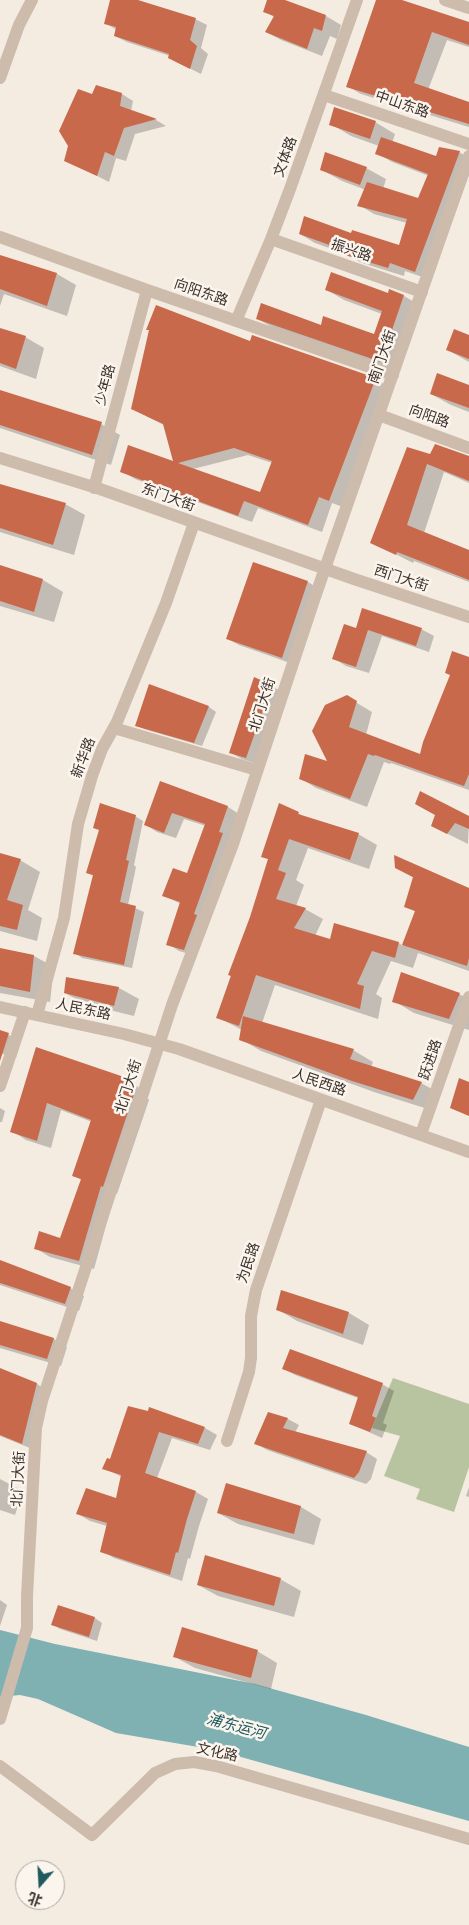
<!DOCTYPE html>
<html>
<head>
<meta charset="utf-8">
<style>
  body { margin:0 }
  #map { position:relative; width:469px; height:1925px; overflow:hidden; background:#f4ebe1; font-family:"Varela Round","Noto Sans SC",sans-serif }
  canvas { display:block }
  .north { position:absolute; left:15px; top:1860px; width:50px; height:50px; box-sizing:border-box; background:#fbf5ee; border:1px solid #aea6a0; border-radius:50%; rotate:199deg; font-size:14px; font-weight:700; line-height:20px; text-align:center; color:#3b302b }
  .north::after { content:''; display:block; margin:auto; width:18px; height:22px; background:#1f5a5e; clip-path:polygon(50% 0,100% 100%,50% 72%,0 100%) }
</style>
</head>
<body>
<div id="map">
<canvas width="469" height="1925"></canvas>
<div class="north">北</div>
</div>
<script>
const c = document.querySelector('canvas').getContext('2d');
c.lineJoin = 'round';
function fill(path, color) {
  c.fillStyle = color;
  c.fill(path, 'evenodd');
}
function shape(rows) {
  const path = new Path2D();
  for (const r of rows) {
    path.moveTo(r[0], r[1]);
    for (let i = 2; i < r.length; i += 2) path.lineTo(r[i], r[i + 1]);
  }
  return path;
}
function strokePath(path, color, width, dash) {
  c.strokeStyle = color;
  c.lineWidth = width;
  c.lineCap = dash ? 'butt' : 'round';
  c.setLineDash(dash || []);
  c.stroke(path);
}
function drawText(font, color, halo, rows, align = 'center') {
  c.font = font + ' "Varela Round","Noto Sans SC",sans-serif';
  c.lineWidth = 5;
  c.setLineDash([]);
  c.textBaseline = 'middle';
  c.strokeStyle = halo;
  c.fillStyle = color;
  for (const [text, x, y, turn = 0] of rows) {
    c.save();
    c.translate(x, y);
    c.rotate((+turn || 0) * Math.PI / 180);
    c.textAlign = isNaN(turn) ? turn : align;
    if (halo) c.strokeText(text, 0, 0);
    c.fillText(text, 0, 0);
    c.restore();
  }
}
fill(shape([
  [393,1378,469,1404,469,1467,454,1512,416,1499,420,1489,384,1476,400,1436,372,1428]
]), '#b8c4a0');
fill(shape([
  [0,1630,55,1644,255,1684,366,1715,469,1747,469,1821,216,1750,116,1733,38,1699,20,1695,0,1697]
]), '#7fb0b2');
fill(shape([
  [112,0,134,0,195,19,207,25,201,48,208,54,201,74,169,58,170,56,127,42,115,36,117,30,105,23],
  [268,0,282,0,326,16,341,25,337,39,330,36,322,56,281,40,266,32,274,17,264,11],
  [377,0,397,0,469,23,469,47,447,40,428,90,469,103,469,127,361,94,347,86],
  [96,87,122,94,133,101,131,111,156,120,166,126,135,134,126,161,116,158,109,182,66,160],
  [375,122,395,134,392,143,436,157,459,152,469,158,469,175,431,280,405,271,404,276,362,263,346,254,315,243,300,234,352,234,400,246,407,223,374,214,359,205,366,190,342,181,322,170,366,168,386,179,383,189,419,199,429,176,392,162,377,153,379,146,351,136,331,124],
  [0,256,57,274,76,285,67,316,4,294,0,306],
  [327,290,404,296,421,306,399,371,275,329,258,319,322,326,374,336,382,314,344,300],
  [0,329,25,337,44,348,36,379,0,366],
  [150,330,251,343,375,379,388,386,343,507,332,503,322,532,258,508,252,522,135,479,122,471,174,463,164,425,146,416],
  [248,455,272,463,261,493,193,469],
  [469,336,469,362,448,350],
  [469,387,469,412,451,405,431,394],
  [0,391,101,424,120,435,111,465,0,428],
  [431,456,469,457,469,483,444,472,424,533,469,551,469,582,414,561,413,563,372,542],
  [0,485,65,504,85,515,74,555,0,532],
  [254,564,308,582,319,589,293,664,239,645,228,639],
  [0,566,43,580,63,592,54,622,0,606],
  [421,629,434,636,429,652,382,636,369,673,346,666,333,658,356,630],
  [469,659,469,790,391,763,390,764,384,762,367,807,316,788,300,778,329,764,347,697,372,712,366,735,421,755],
  [150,686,209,707,216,712,202,746,144,729,136,725],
  [271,686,283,692,258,764,242,759,231,753],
  [161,783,228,807,239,814,196,956,179,951,168,944,181,904,164,896,187,875,206,826,184,819,176,838,157,832,146,825],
  [298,813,306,818,358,834,377,845,369,869,308,848,296,880,304,885,296,906,305,909,323,919,315,936,331,941,399,943,403,946,416,912,406,906,414,878,396,868,469,889,469,971,418,953,413,968,391,961,376,994,382,998,378,1019,275,985,262,1023,353,1050,373,1062,371,1067,421,1083,441,1094,434,1111,374,1092,261,1051,241,1039,242,1030,217,1017,269,860,262,856],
  [135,816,143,821,134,865,136,867,128,905,144,912,132,968,82,958,75,953,94,876,87,873],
  [469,817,468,844,432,826],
  [0,854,20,860,40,872,28,910,42,918,37,941,0,931],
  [0,949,34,956,54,967,50,1002,0,993],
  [402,974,461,995,469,999,469,1030,414,1013,394,1001],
  [119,988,139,999,134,1016,85,1004,65,993],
  [0,1031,21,1041,16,1058,0,1053],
  [36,1048,124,1078,138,1087,149,1100,117,1194,115,1193,94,1269,50,1257,35,1248,61,1240,82,1180,74,1176,92,1122,61,1110,51,1148,26,1140,12,1131],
  [0,1108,5,1111,2,1122,0,1122],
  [0,1261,70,1288,84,1296,79,1311,0,1285],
  [282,1291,349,1313,369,1325,363,1345,297,1321,277,1309],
  [0,1322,54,1339,67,1347,61,1366,0,1348],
  [0,1369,37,1384,50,1392,35,1450,0,1436],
  [284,1369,382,1384,394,1391,383,1423,387,1425,382,1438,351,1424,358,1398,295,1375],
  [150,1408,205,1428,217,1435,210,1450,172,1438,157,1478,196,1492,208,1499,199,1526,190,1559,188,1558,182,1581,114,1558,102,1551,107,1526,90,1521,78,1514,117,1500,122,1477,104,1468],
  [269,1414,288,1419,299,1425,295,1433,366,1452,377,1459,371,1479,366,1484,267,1450,255,1443],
  [0,1479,23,1491,15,1515,0,1510],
  [469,1487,469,1497,466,1496],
  [301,1507,321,1519,314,1545,238,1524,218,1513],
  [280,1579,301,1591,294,1617,218,1596,198,1585],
  [0,1600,7,1605,0,1626],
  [58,1607,95,1618,102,1623,97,1641,60,1629,52,1624],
  [257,1651,277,1663,271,1689,195,1668,175,1657]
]), '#0003');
fill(shape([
  [110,0,138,0,196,18,190,40,197,46,190,69,168,58,169,54,114,36,116,27,104,24],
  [267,0,285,0,326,15,322,31,314,28,307,49,265,32,274,16,263,12],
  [376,0,402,0,469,22,469,45,432,32,414,83,469,102,469,124,346,87],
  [96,85,122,93,120,106,157,119,124,128,114,156,105,152,97,176,64,161,68,146,59,131,78,89,92,94],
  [334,107,376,121,370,139,329,125],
  [381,137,436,156,439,147,460,151,415,272,390,263,388,268,345,255,346,251,299,234,304,216,351,233,352,230,399,245,407,219,357,206,367,182,418,198,428,174,375,154],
  [325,152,367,167,360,185,320,170],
  [0,255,57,273,47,306,0,289],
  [331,272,388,293,389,289,404,295,381,362,256,319,261,303,321,325,323,316,374,334,382,311,325,290],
  [156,305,250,341,252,335,376,378,329,501,319,497,308,525,244,501,238,516,120,472,128,445,173,461,163,424,131,409,149,330,146,330],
  [234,448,272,461,260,492,178,463],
  [0,328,26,336,16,369,0,363],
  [454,329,469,335,469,359,446,350],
  [437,373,469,385,469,408,430,394],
  [0,390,102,422,92,455,0,425],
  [435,444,469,456,469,481,427,464,407,525,469,550,469,580,397,552,396,555,370,543,407,447,430,454],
  [0,484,66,503,53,545,0,528],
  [253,562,308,581,282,658,226,639],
  [0,565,43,579,34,612,0,601],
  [362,608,422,628,416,646,368,630,356,667,332,659,344,624,356,628],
  [452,651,469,657,469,774,464,786,375,755,374,756,368,754,350,799,299,779,305,754,327,761,312,731,325,705,347,695,357,701,349,727,420,754,423,742,450,675,445,673],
  [254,677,272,685,246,758,229,753],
  [149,684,209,706,194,743,135,726],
  [160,781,228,806,219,832,223,833,194,914,197,915,184,950,166,945,180,902,162,896,173,868,187,873,205,824,172,813,164,833,144,825],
  [420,791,469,816,469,829,455,823,447,834,431,826,435,815,415,804],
  [100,803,136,815,126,860,129,861,120,902,136,906,124,965,73,954,93,875,86,873,99,830,93,828],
  [279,803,299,812,298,814,359,833,350,860,289,839,278,870,286,873,276,899,306,908,294,928,330,939,334,923,399,942,395,958,372,951,357,984,364,986,360,1009,256,975,239,1026,216,1018,231,976,228,975,250,917,268,859,261,857],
  [0,853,21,859,7,900,23,905,17,930,0,926],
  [394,855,469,888,469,958,467,966,402,945,415,911,404,907,413,877,395,868],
  [0,948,34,955,30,992,0,986],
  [401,972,460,993,449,1019,392,1002],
  [66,977,119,987,114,1006,64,993],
  [243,1016,354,1049,350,1059,422,1082,413,1100,352,1081,239,1040],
  [0,1030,9,1033,0,1061],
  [36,1047,124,1077,135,1091,103,1187,101,1186,79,1261,34,1249,39,1231,60,1238,81,1179,72,1176,91,1120,47,1103,37,1141,10,1132],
  [459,1078,469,1082,469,1116,450,1108],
  [0,1260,71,1287,65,1304,0,1283],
  [281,1290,349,1312,343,1334,276,1310],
  [0,1321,54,1338,47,1359,0,1345],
  [290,1349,383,1383,372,1416,376,1418,370,1432,349,1424,358,1397,282,1369],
  [0,1368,37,1383,22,1444,0,1435],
  [128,1406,148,1411,149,1407,205,1427,198,1444,159,1432,145,1473,196,1491,187,1519,178,1553,176,1552,170,1575,100,1552,107,1523,76,1514,86,1488,116,1498,121,1475,102,1469,107,1458,110,1459],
  [268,1412,288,1418,283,1428,367,1451,359,1472,354,1478,254,1444],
  [226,1483,301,1506,294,1534,217,1513],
  [205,1555,281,1578,274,1606,197,1585],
  [58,1605,95,1617,89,1637,51,1625],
  [182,1627,258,1650,251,1678,173,1657]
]), '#c8694b');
strokePath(shape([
  [445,0,469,8],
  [0,78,19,25,32,0],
  [324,95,469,144],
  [0,237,147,290,393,375],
  [271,239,422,292],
  [236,321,271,239,290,189,357,0],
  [379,415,469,448],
  [0,458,100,489,354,579,469,617],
  [94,488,147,290],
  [114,728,257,770],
  [37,1015,64,918,78,824,92,776,102,749,117,722,166,603,194,523],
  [0,1086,25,1012],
  [421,1134,469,997],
  [227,1441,249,1372,251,1358,251,1316,256,1290,321,1100],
  [0,1766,92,1835,155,1773,175,1764,194,1762,216,1766,469,1839]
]), '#cdbbac', 12);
strokePath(shape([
  [0,1007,124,1034,179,1049,469,1152],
  [0,1719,27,1628,27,1596,36,1428,42,1401,172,1005,233,844,315,597,469,156]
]), '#cdbbac', 12);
drawText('14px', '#3b302b', '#fbf5ee', [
  ["中山东路",402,105,19],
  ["文体路",286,157,-70],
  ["振兴路",351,251,19],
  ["向阳东路",201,293,19],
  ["南门大街",383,357,-71],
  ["少年路",106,385,-75],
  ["向阳路",429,417,20],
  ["东门大街",168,498,20],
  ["西门大街",401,579,18],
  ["北门大街",263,705,-72],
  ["新华路",84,758,-69],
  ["人民东路",83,1010,12],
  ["跃进路",431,1060,-71],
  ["人民西路",319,1083,19],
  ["北门大街",129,1087,-72],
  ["为民路",249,1263,-71],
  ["北门大街",19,1479,-87],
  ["文化路",217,1753,12]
]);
drawText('italic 15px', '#1f5a5e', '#fbf5ee', [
  ["浦东运河",236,1727,15]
]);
</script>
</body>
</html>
